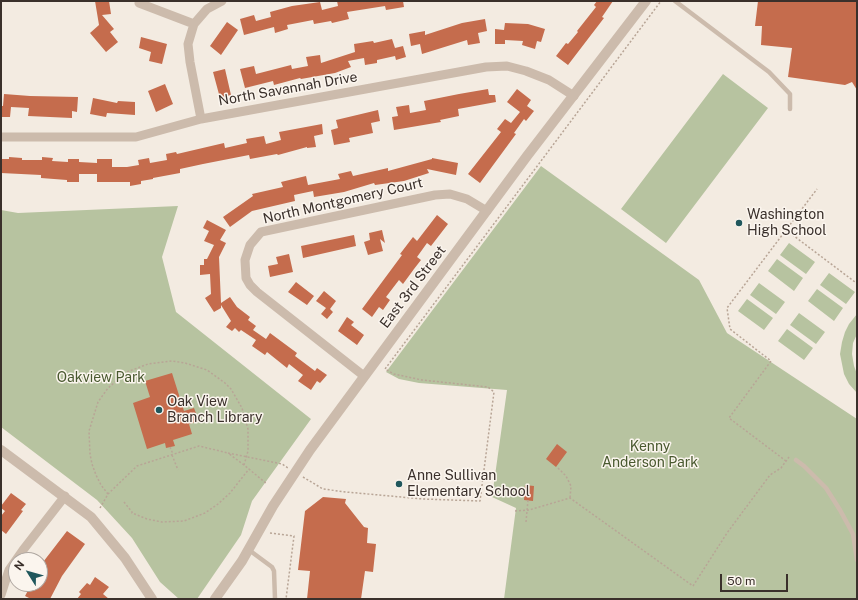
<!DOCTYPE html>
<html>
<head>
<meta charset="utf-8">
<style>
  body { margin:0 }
  #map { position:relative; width:858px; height:600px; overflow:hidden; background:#f3ebe1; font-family:"Public Sans",sans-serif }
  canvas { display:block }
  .frame { position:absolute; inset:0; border:2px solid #3a302b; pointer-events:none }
  .north { position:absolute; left:8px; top:552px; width:40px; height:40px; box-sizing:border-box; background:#fbf5ee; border:1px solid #aea6a0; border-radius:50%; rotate:307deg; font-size:11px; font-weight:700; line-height:16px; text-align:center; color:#3a302b }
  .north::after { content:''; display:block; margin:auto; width:14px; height:18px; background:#20575c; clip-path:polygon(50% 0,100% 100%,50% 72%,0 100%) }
  .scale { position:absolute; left:720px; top:574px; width:68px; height:18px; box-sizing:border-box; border:2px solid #3a302b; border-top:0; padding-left:5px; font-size:12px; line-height:14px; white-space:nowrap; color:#3a302b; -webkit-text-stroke:3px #fbf5ee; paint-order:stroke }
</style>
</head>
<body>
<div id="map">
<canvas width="858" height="600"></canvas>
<div class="frame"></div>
<div class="north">N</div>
<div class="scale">50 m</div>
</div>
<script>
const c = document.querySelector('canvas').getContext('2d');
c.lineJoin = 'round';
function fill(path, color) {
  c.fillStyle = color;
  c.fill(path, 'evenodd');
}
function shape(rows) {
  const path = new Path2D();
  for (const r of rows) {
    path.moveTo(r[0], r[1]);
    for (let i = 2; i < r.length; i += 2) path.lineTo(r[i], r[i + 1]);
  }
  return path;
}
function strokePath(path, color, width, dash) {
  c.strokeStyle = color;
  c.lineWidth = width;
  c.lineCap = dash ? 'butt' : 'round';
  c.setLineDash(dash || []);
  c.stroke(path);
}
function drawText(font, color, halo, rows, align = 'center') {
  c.font = font + ' "Public Sans",sans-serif';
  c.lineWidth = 3;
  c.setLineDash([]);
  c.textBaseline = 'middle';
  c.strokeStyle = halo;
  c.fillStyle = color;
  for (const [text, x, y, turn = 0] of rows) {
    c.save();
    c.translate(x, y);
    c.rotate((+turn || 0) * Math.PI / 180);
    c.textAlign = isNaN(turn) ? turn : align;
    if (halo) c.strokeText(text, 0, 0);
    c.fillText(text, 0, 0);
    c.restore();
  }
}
fill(shape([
  [723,74,768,108,666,243,621,209],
  [541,166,699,280,727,333,857,419,857,599,504,599,516,508,492,497,507,390,419,383,399,379,386,372],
  [178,206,162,257,176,312,311,419,252,501,241,535,197,599,179,599,160,582,132,538,97,500,1,427,1,210,18,213],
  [789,243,815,262,806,274,780,255],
  [777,259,803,278,794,291,768,271],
  [829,273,855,292,846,304,820,285],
  [759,283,785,302,776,314,750,295],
  [817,289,843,308,834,321,808,301],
  [747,299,773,318,764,330,738,311],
  [799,313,825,332,816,344,790,325],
  [857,314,857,334,853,343,852,354,854,366,857,374,857,393,849,384,844,374,840,354,842,342,845,332,849,324],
  [787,329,813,348,804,360,778,341]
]), '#b7c3a0');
fill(shape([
  [95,1,109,1,111,14,102,15,114,29,110,32,118,42,106,52,90,33,99,25],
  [337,1,403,1,404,7,386,10,385,6,347,12,349,19,332,23,331,21,314,24,313,20,287,25,288,29,275,33,274,27,244,35,240,19,254,15,256,21,271,17,270,12,292,6,320,2,322,10,338,6],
  [597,1,613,1,602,17,604,18,568,65,556,56,566,43,568,44,578,32,577,31,596,7,594,5],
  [758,1,857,1,857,90,852,82,845,85,788,77,792,48,761,45,762,26,755,26],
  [485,19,487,31,478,33,480,43,468,45,467,40,422,54,420,44,411,46,409,34,425,31,425,35,462,23],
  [227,22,238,30,221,55,210,46],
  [505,23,528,24,545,29,541,42,537,41,535,49,522,45,523,41,505,40,505,44,495,44,495,29,504,30],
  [141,37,167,44,162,64,149,61,151,52,139,48],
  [392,39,395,48,403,46,406,57,396,60,395,56,377,60,377,63,365,65,364,58,348,61,351,67,335,73,301,79,300,78,274,85,273,81,245,88,240,69,254,66,256,74,291,65,292,69,308,66,306,57,320,55,321,63,355,52,354,44,373,41,374,43],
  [225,69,231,95,220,98,213,72],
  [165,84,173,104,156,112,148,91],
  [488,89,489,95,495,95,496,102,458,109,459,116,440,120,441,122,394,130,392,117,398,116,396,107,409,105,410,113,426,110,424,101,459,94],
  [517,89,531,100,527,106,534,111,526,121,524,119,514,133,516,134,480,183,468,174,501,132,497,129,505,119,511,123,520,112,507,102],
  [4,94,30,96,78,97,77,112,72,111,72,118,28,116,29,108,11,107,10,117,1,117,1,106,3,106],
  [93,98,117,103,118,101,135,102,135,115,107,113,106,117,90,114],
  [378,110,380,121,371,123,373,133,349,138,350,142,334,145,331,130,338,128,336,120],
  [322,124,323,134,314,136,316,147,307,148,307,147,278,155,277,154,250,159,249,155,203,164,180,169,180,173,153,178,153,179,141,181,141,184,130,186,130,182,97,182,97,174,79,174,79,182,67,182,67,180,41,178,41,175,1,173,1,159,9,159,9,157,22,158,22,160,42,160,42,157,53,158,52,161,68,162,68,159,79,159,79,162,97,163,97,159,112,159,112,167,127,167,139,165,138,160,149,158,150,163,167,160,166,154,176,152,177,154,224,143,225,148,247,143,246,139,264,136,266,144,281,140,279,132],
  [432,158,458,163,456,175,427,169,429,173,404,181,375,185,374,183,344,192,314,197,313,191,294,195,295,201,252,211,230,227,223,217,253,196,252,194,283,187,281,182,306,176,308,185,340,179,338,174,351,171,353,176,388,168,388,171,432,159],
  [437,215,448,224,431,246,427,243,417,257,421,260,414,269,403,284,399,280,386,297,390,300,383,310,379,307,372,317,362,309,402,255,400,254,413,237,417,241],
  [207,220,226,230,220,240,226,243,219,257,221,303,230,297,237,307,250,317,248,320,256,326,253,330,266,339,270,333,297,353,295,356,315,371,317,368,327,375,320,383,317,381,311,390,298,381,303,375,289,364,287,368,267,352,265,355,252,346,256,340,241,330,239,332,235,328,232,331,226,327,231,321,221,305,221,308,214,312,205,298,211,294,210,274,200,275,200,265,204,265,204,259,207,259,214,245,204,241,209,231,203,228],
  [382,230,385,243,380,239,383,251,368,255,364,242,370,240,369,233],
  [354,235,356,246,303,258,301,246],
  [289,254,293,272,270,277,268,266,278,264,276,257],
  [296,282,314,296,307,305,288,292],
  [324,291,336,301,330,309,333,312,327,319,321,314,326,308,316,301],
  [347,317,354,322,351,325,364,335,357,345,338,331],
  [172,373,184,411,194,408,199,421,189,424,192,434,173,440,175,446,166,448,165,443,147,449,133,403,150,397,145,381],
  [557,444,567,452,556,467,546,459],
  [525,485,534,486,533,501,524,500],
  [11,493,26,504,21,510,23,511,6,534,1,530,1,516,5,511,1,508,1,506],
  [323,497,346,499,345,503,364,527,368,528,367,543,376,544,373,572,365,571,361,599,307,599,310,571,298,570,305,511],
  [67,531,85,544,62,576,50,599,31,599,25,596,31,585,36,588,37,584,40,584,40,566],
  [95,577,109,587,103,594,109,599,77,599,81,594,79,592,87,583,90,585]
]), '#c56c4d');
strokePath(shape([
  [786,230,855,282,857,281],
  [170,447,173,454],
  [172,455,178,470],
  [786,461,729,418,771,361,730,329,727,308,817,189],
  [244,465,228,453,282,464,288,468],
  [558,468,566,476,571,486,570,498],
  [303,477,323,489,346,492,423,499,480,501,494,392,488,387,422,380,394,374,385,369,661,1],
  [108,494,101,485,96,475,92,464,90,454,89,431,98,402,108,388,127,372,148,364,172,361,185,363,207,370,225,383,231,389,242,408,248,429,248,451,244,465,267,484],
  [124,502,132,512,132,513,147,519,162,522,184,521,205,513,218,504,230,493,249,469],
  [100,508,108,494,137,466,199,446,228,453],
  [515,511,529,510,570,498,693,586,727,533,770,475,781,468,789,457],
  [526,522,528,500],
  [270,533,294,536,286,599]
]), '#b8a596', 1.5, [2, 2]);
strokePath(shape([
  [675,1,769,72,790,94,790,109],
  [796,460,804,466,826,488,840,510,853,534,857,560],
  [249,550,272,567,274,571,275,599]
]), '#ccbbac', 4.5);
strokePath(shape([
  [139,3,194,24],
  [201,119,190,62,188,44,194,24,207,9,222,1],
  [1,137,136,137,201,119,486,67,507,66,526,71,549,80,574,96],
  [364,376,257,292,250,285,246,278,245,260,250,245,261,232,435,195,450,194,467,199,487,211],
  [1,595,9,570,23,550,65,496]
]), '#ccbbac', 9);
strokePath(shape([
  [1,450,91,517,125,558,152,599],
  [215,599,242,561,273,506,310,450,527,156,646,1]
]), '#ccbbac', 10);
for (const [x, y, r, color] of [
  [739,223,4,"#20575c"],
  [159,410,4,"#20575c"],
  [399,484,4,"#20575c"]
]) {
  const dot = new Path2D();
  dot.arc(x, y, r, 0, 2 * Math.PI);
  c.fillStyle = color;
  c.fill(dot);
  strokePath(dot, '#fbf5ee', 1.5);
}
drawText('14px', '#3a302b', '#fbf5ee', [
  ["North Savannah Drive",288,89,-10],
  ["North Montgomery Court",343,201,-13],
  ["East 3rd Street",413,287,-53]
]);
drawText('14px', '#3a302b', '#fbf5ee', [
  ["Washington",747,215],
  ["High School",747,231],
  ["Oak View",167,402],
  ["Branch Library",167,418],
  ["Anne Sullivan",407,476],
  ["Elementary School",407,492]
], 'left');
drawText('14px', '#49592f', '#fbf5ee', [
  ["Oakview Park",101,378],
  ["Kenny",650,447],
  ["Anderson Park",650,463]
]);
</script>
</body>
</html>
